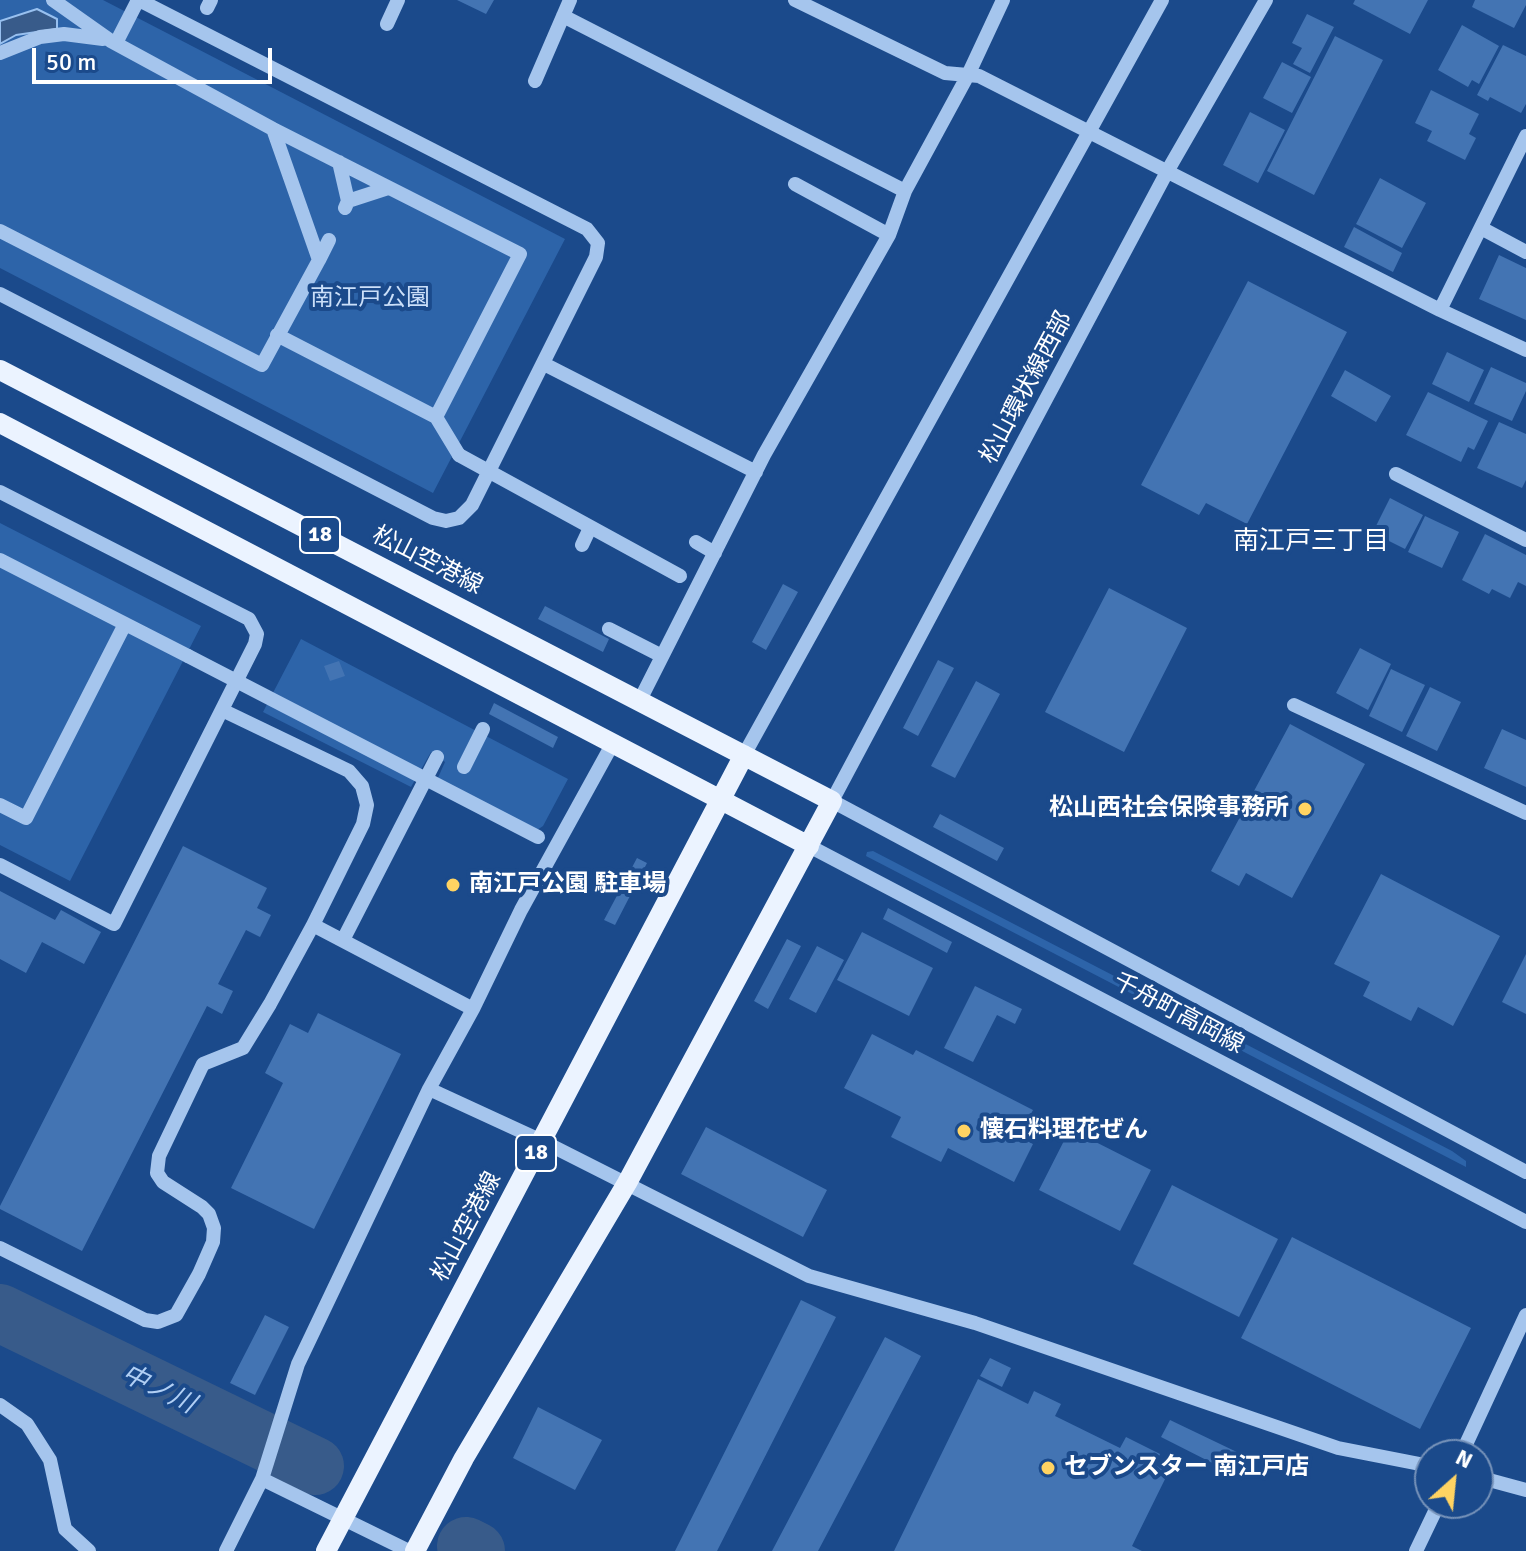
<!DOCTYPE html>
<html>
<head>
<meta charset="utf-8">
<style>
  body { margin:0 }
  #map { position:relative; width:1526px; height:1551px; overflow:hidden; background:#1b4a8b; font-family:Signika,sans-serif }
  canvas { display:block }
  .north { position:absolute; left:1414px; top:1439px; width:80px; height:80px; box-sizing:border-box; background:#1b4a8b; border:2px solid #7692b9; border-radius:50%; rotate:27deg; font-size:22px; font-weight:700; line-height:32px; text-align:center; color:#fff }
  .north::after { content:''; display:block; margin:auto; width:28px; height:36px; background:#ffd362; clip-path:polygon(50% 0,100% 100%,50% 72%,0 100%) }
  .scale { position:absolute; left:32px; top:48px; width:240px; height:36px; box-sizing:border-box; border:4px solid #fff; border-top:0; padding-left:10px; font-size:24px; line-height:28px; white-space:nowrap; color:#fff; -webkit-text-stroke:6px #1b4a8b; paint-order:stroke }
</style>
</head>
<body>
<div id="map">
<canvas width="1526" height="1551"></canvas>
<div class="north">N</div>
<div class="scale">50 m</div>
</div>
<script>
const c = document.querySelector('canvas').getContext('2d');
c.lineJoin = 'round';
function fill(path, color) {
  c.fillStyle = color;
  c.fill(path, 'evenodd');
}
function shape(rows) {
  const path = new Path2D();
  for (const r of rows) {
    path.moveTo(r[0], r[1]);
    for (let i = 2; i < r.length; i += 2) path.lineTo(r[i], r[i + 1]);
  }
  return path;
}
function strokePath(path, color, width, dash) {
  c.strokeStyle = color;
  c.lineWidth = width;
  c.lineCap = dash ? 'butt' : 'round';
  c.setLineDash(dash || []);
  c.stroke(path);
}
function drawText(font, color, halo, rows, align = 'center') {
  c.font = font + ' Signika,"Noto Sans JP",sans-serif';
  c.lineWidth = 8;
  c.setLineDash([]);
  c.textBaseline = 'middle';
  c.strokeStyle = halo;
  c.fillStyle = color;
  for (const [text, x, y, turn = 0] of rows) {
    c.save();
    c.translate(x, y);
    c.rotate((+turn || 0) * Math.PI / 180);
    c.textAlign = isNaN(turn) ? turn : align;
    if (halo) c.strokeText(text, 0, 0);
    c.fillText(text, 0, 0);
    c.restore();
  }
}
fill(shape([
  [0,0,103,0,565,239,433,493,0,268],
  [0,523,201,626,70,881,0,845],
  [301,639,568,779,543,826,534,832,437,780,445,762,431,752,411,787,263,712],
  [873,851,1452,1151,1466,1161,1466,1167,866,856,867,852]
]), '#2d64a9');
const water = shape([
  [37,9,57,19,57,29,16,35,0,44,0,21,37,9]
]);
fill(water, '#385b8a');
strokePath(water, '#98c0ef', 2);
strokePath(shape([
  [0,1313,315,1466],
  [466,1546,476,1551]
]), '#385b8a', 58);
fill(shape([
  [457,0,494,0,486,14],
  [1355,0,1428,0,1410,34,1353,4],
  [1475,0,1526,0,1526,5,1514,28,1472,7],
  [1307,14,1334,27,1310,73,1293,64,1302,48,1292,43],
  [1462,25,1499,46,1479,84,1472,80,1468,87,1438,70],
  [1335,36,1383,60,1314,195,1267,171],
  [1503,45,1526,56,1526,104,1521,113,1490,97,1488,101,1477,95],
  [1282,62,1311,77,1292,113,1263,98],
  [1431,90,1479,114,1469,134,1476,138,1465,160,1427,141,1432,131,1415,123],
  [1250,112,1285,130,1258,183,1223,165],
  [1380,178,1426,203,1402,248,1356,224],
  [1354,227,1402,253,1393,272,1344,247],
  [1499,255,1526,268,1526,320,1479,299],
  [1248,281,1347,332,1247,524,1206,503,1199,515,1141,485],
  [1447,352,1484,370,1469,402,1432,384],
  [1491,367,1526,383,1526,391,1512,421,1474,404],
  [1345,370,1391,396,1376,422,1331,396],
  [1428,392,1488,421,1474,450,1468,447,1461,462,1406,435],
  [1499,422,1526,434,1526,480,1522,488,1477,468],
  [1390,498,1423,515,1405,549,1383,538,1387,531,1376,526],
  [1425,516,1459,532,1442,568,1408,552],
  [1485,534,1526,555,1526,586,1518,582,1510,598,1492,589,1489,594,1462,580],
  [783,584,798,592,766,650,752,642],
  [1109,588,1187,628,1124,752,1045,712],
  [545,606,609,639,603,652,538,619],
  [1360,648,1391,664,1368,710,1336,693],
  [938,660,954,668,918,736,903,728],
  [339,661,345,676,330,681,324,666],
  [1391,669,1425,685,1402,732,1369,716],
  [976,681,1000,694,955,778,931,766],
  [1430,687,1461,702,1437,751,1406,736],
  [494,703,558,737,553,748,489,714],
  [1290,724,1365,764,1292,898,1246,873,1239,886,1211,871],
  [1502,729,1526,740,1526,787,1484,768],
  [940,814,1004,848,997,861,933,827],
  [183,846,267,888,257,908,271,915,260,937,246,930,218,984,233,991,222,1014,207,1006,82,1251,0,1209,0,1206],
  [637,858,647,863,615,925,604,920],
  [1381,874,1500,936,1453,1026,1418,1007,1411,1021,1363,996,1370,982,1334,964],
  [0,891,55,920,61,910,101,932,84,964,42,942,26,973,0,959],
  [888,908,952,942,947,953,883,919],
  [862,932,933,968,909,1016,837,980],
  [787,939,801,946,768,1009,754,1001],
  [817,946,844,960,816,1013,789,999],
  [1526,954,1526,1014,1502,1002],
  [975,986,1022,1009,1015,1024,997,1015,973,1062,944,1048],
  [318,1013,401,1054,314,1229,231,1188,283,1083,265,1073,290,1024,308,1033],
  [872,1034,913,1055,916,1050,1033,1110,1019,1137,1033,1144,1014,1182,948,1148,941,1162,891,1137,901,1117,844,1088],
  [706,1127,827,1190,803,1237,681,1174],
  [1070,1129,1151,1170,1120,1231,1039,1190],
  [1172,1185,1278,1239,1239,1317,1133,1264],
  [1292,1237,1471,1328,1420,1429,1241,1338],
  [801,1300,836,1317,717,1551,675,1551],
  [265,1315,289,1327,255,1395,230,1383],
  [885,1337,921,1356,818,1551,772,1551],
  [990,1358,1011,1368,1002,1387,980,1376],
  [978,1379,1028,1404,1034,1391,1061,1404,1055,1416,1120,1448,1126,1437,1160,1454,1155,1465,1169,1471,1132,1546,1142,1551,894,1551],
  [538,1407,602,1440,575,1490,513,1458],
  [1170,1420,1241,1454,1232,1473,1161,1437]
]), '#4374b3');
strokePath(shape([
  [53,0,111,41,273,129,520,254,436,417,277,335],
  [795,0,945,73,979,76,1440,310,1526,350],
  [1266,0,1168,170,832,801,1526,1172],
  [207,8,211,0],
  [563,16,905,191],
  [387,24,398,0],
  [116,43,138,0],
  [0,53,40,37,64,34,103,39],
  [535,81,570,0],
  [339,162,348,201,345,208],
  [795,184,889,235],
  [348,201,388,188],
  [1481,228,1526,252],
  [0,231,262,365,319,260,273,129],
  [319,260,329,240],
  [0,294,433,518,446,521,459,518,472,505,596,257,598,243,587,229,139,0],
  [1440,310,1526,136],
  [544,364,756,472],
  [436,417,459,455],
  [1396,474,1526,540],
  [0,492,249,619,257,634,255,644,114,924,0,865],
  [696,542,715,553],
  [582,545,590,528],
  [0,560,188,656],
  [609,629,662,656],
  [640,700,764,455,889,235,905,191,968,75,1003,0],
  [1294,705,1526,813],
  [222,710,349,771,362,786,367,805,363,824,313,925,473,1009],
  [744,755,1162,0],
  [464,767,483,729],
  [0,805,26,818,125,624],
  [809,846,1526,1222],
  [343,940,437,757],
  [429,1089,542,1141,809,1276,975,1323,1338,1448,1430,1466],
  [0,1248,145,1320,158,1322,176,1315,199,1274,213,1242,214,1228,209,1214,202,1207,163,1182,157,1173,159,1156,203,1064,243,1048,270,1004,313,925],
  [0,1405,27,1424,50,1460,65,1529,89,1551],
  [1461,1455,1526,1315],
  [1478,1477,1526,1490],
  [262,1479,409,1551],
  [226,1551,262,1479,298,1364,429,1089,473,1009,521,910,613,743],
  [1416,1551,1439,1503]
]), '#a5c5ed', 14);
strokePath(shape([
  [0,370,832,801,627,1183,464,1458,415,1551],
  [0,423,809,846],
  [326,1551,744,755]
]), '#ebf3ff', 20);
strokePath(shape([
  [459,455,680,576],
  [188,656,538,837]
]), '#a5c5ed', 14);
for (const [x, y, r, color] of [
  [1305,809,8,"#ffd362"],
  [453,885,8,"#ffd362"],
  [964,1131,8,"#ffd362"],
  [1048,1468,8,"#ffd362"]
]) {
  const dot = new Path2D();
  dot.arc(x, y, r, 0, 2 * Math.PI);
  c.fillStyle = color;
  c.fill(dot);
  strokePath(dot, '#1b4a8b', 3);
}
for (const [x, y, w] of [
  [320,535,40],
  [536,1153,40]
]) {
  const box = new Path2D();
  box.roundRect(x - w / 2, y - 18, w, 36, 6);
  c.fillStyle = '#1b4a8b';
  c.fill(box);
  strokePath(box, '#fff', 2);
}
drawText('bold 22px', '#fff', null, [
  ["18",320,535],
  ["18",536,1153]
]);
drawText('24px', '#cbdff9', '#1b4a8b', [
  ["南江戸公園",370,299]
]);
drawText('24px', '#fff', '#1b4a8b', [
  ["松山環状線西部",1027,388,-62],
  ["松山空港線",427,561,27],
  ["千舟町高岡線",1178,1014,28],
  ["松山空港線",467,1227,-62]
]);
drawText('bold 24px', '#fff', '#1b4a8b', [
  ["松山西社会保険事務所",1289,809,"right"],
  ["南江戸公園 駐車場",469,885],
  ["懐石料理花ぜん",980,1131],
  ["セブンスター 南江戸店",1064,1468]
], 'left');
drawText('26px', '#fff', '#1b4a8b', [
  ["南江戸三丁目",1311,542]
]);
drawText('italic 26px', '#b1cff4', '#1b4a8b', [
  ["中ノ川",158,1390,26]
]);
</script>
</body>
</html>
